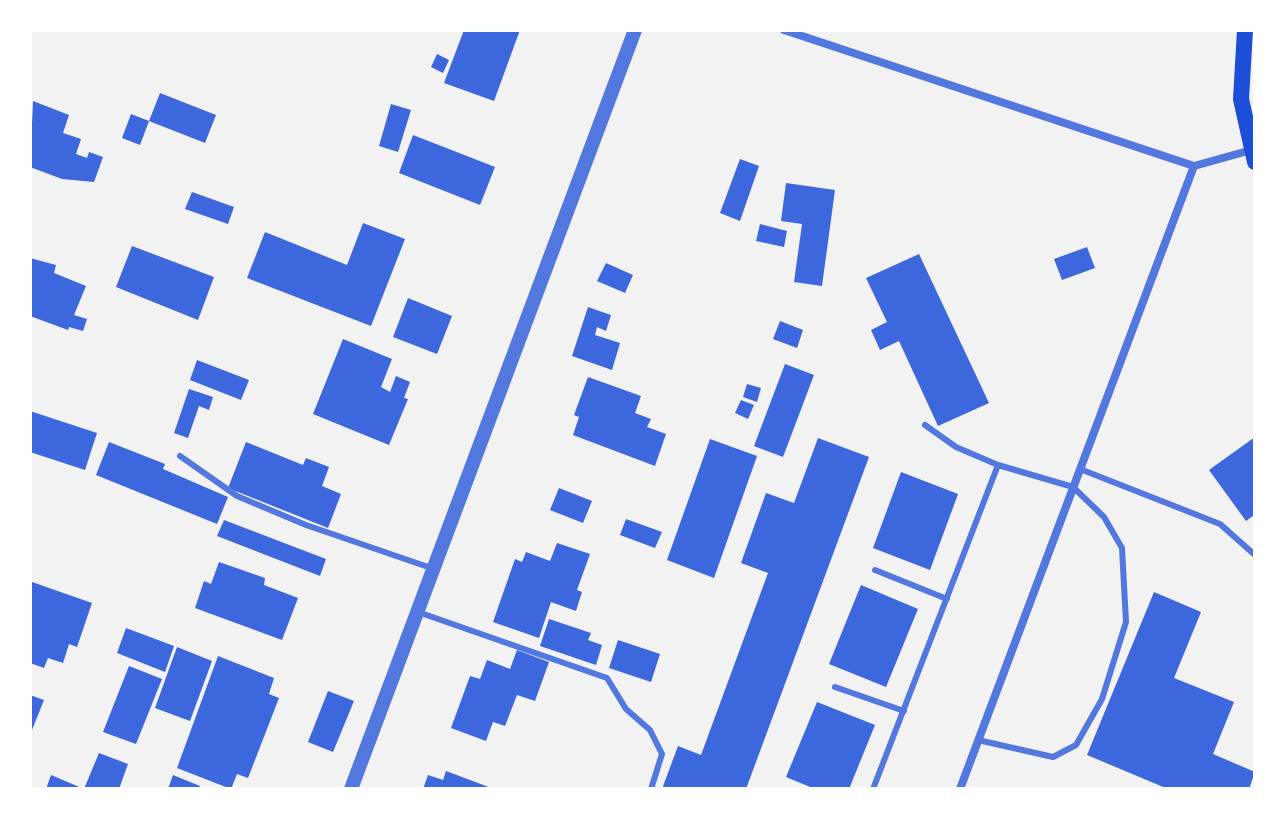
<!DOCTYPE html>
<html>
<head>
<meta charset="utf-8">
<style>
  body { margin:0 }
  #map { position:relative; width:1285px; height:819px; overflow:hidden; background:#f2f2f2; font-family:Karla,sans-serif }
  canvas { display:block }
  .frame { position:absolute; inset:0; border:32px solid #fff; pointer-events:none }
</style>
</head>
<body>
<div id="map">
<canvas width="1285" height="819"></canvas>
<div class="frame"></div>
</div>
<script>
const c = document.querySelector('canvas').getContext('2d');
c.lineJoin = 'round';
function fill(path, color) {
  c.fillStyle = color;
  c.fill(path, 'evenodd');
}
function shape(rows) {
  const path = new Path2D();
  for (const r of rows) {
    path.moveTo(r[0], r[1]);
    for (let i = 2; i < r.length; i += 2) path.lineTo(r[i], r[i + 1]);
  }
  return path;
}
function strokePath(path, color, width, dash) {
  c.strokeStyle = color;
  c.lineWidth = width;
  c.lineCap = dash ? 'butt' : 'round';
  c.setLineDash(dash || []);
  c.stroke(path);
}
fill(shape([
  [464,30,520,30,494,101,444,83],
  [437,54,449,60,443,73,431,67],
  [160,93,216,115,205,143,149,121],
  [33,101,69,115,63,133,81,139,76,154,87,158,89,152,103,157,94,182,62,179,30,167],
  [391,104,411,110,398,152,379,146],
  [131,114,149,121,140,145,122,138],
  [413,135,495,167,480,205,399,173],
  [740,159,759,166,740,221,720,213],
  [786,183,835,190,822,286,794,282,802,224,781,221],
  [192,192,234,207,228,224,185,209],
  [363,223,405,239,371,326,247,278,265,232,347,265],
  [760,224,787,231,784,247,756,241],
  [132,246,214,277,198,320,116,287],
  [1087,247,1095,268,1062,280,1054,259],
  [919,254,989,403,938,426,899,341,880,350,871,330,887,322,866,278],
  [30,258,56,265,54,273,86,286,74,315,87,319,83,331,69,327,68,330,30,316],
  [606,263,633,275,625,293,597,281],
  [408,298,452,316,437,354,393,337],
  [588,307,611,315,606,331,597,327,595,335,620,343,612,370,572,356],
  [780,321,803,330,797,348,773,339],
  [343,339,392,359,381,387,390,392,396,376,410,382,404,398,408,399,389,445,313,414],
  [197,360,249,380,241,400,190,380],
  [785,364,814,375,783,457,754,446],
  [588,377,641,396,635,413,651,419,647,427,666,434,655,466,573,435,579,417,574,415],
  [747,384,761,388,757,402,743,397],
  [189,389,213,397,209,410,199,406,188,438,174,433],
  [741,400,754,405,748,419,735,413],
  [30,411,97,433,85,470,30,452],
  [1255,437,1255,520,1253,516,1246,521,1209,470],
  [818,438,869,457,746,789,662,789,678,746,701,755,768,573,741,563,766,493,794,503],
  [710,439,757,456,714,578,667,560],
  [109,442,165,464,163,469,228,497,217,524,96,475],
  [246,442,303,465,306,458,329,467,322,486,341,494,328,528,228,488],
  [901,472,958,494,930,570,873,548],
  [559,488,592,501,583,523,550,510],
  [626,519,662,532,655,548,620,535],
  [224,520,326,559,320,576,217,536],
  [557,543,590,554,577,590,582,592,576,611,551,602,539,638,493,622,515,559,522,562,526,552,550,561],
  [219,562,265,578,264,585,298,598,282,640,195,608,204,581,211,584],
  [32,582,92,603,77,647,69,644,63,663,48,658,44,668,30,663],
  [861,585,918,609,886,687,829,664],
  [1154,592,1201,612,1174,678,1234,702,1213,754,1255,772,1249,789,1168,789,1087,755],
  [549,619,591,633,588,640,602,645,596,665,540,646],
  [126,628,174,646,165,672,117,653],
  [618,640,660,654,651,682,609,668],
  [177,647,212,661,190,721,155,708],
  [517,650,549,662,535,701,517,695,505,726,493,722,486,741,451,728,470,676,480,679,487,660,510,669],
  [218,656,274,678,269,694,279,698,248,778,237,774,231,789,177,768],
  [129,666,162,679,136,744,103,732],
  [328,691,354,701,333,752,308,742],
  [30,695,44,700,30,735],
  [817,702,875,725,849,789,815,789,786,777],
  [99,753,128,764,119,789,84,789],
  [446,771,494,789,423,789,428,775,443,780],
  [51,775,84,789,46,789],
  [173,775,200,786,199,789,168,789]
]), '#3d67dc');
strokePath(shape([
  [925,425,956,447,998,465,1073,487,1104,517,1122,548,1126,622,1102,699,1076,745,1053,757,978,740],
  [180,456,237,496,306,525,434,569],
  [1080,469,1220,524,1255,555],
  [875,570,947,599],
  [418,612,607,678,626,709,650,730,662,754,651,789],
  [835,687,904,711],
  [873,789,998,465]
]), '#5277de', 6);
strokePath(shape([
  [784,30,1194,166,1255,149],
  [960,789,1194,166]
]), '#5277de', 8);
strokePath(shape([
  [351,789,635,30]
]), '#5277de', 14);
strokePath(shape([
  [1245,30,1241,99,1255,162]
]), '#1d4ed8', 16);
</script>
</body>
</html>
